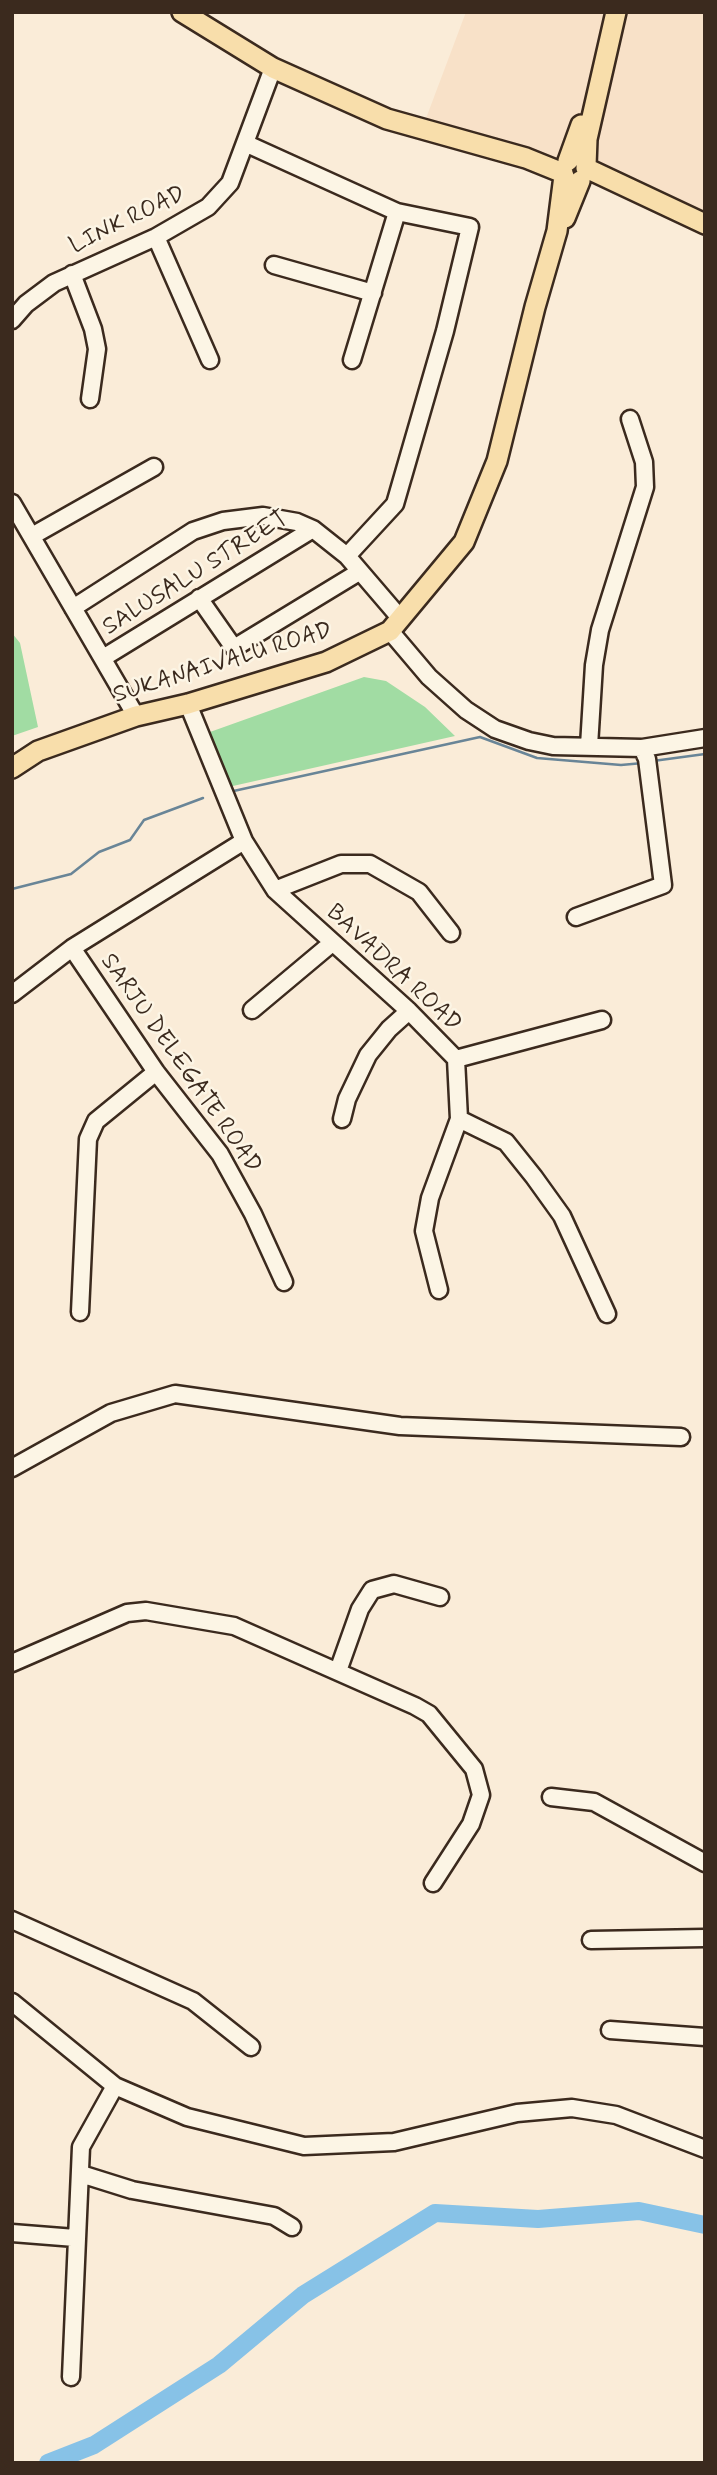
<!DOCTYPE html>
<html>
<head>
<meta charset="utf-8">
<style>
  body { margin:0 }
  #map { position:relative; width:717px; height:2475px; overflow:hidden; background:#faecd8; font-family:Mynerve,sans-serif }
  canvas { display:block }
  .frame { position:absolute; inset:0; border:14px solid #3b2a1e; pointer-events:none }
</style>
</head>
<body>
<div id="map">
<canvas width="717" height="2475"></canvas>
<div class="frame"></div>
</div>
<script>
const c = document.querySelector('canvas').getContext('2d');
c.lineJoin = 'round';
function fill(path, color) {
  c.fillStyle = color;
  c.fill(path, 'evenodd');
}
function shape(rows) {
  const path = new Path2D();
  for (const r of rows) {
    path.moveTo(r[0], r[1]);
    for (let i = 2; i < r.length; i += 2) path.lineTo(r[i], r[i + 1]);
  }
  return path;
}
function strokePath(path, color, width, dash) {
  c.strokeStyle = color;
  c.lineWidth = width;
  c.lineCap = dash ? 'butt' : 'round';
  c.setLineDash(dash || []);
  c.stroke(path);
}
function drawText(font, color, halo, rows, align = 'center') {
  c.font = font + ' Mynerve,sans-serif';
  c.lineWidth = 5;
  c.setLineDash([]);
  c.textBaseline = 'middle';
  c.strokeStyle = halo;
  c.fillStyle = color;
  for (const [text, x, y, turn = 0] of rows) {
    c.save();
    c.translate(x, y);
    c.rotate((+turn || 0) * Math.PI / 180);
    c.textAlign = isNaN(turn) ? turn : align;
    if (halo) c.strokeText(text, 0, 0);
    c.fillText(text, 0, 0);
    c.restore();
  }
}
fill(shape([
  [466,12,705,12,705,225,564,166,422,129]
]), '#f8e1c8');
fill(shape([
  [12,633,20,643,38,727,12,736],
  [364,677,386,681,425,707,455,736,224,788,210,732]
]), '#a1dca3');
strokePath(shape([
  [653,761,705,754],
  [229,792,480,737,537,758,621,765,643,763],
  [12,889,71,874,99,852,130,840,144,820,203,798]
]), '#698597', 2.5);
strokePath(shape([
  [48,2463,94,2445,219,2365,303,2295,435,2213,538,2219,639,2211,705,2225]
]), '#87c2e7', 18);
const minor = shape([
  [247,144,397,212,470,227,445,331,395,504,347,556],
  [156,237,210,360],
  [274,265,373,293],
  [72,274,93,329,97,349,90,399],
  [12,320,26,304,54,283,156,237,208,207,230,183,273,68],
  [352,360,397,212],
  [12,503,136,716],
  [32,536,154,467],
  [199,598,234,648,359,572],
  [73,608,193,531,223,521,263,516,297,522,313,529,347,556,401,619],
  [390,631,429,677,466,710,495,729,529,741,553,746,642,748,705,738],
  [103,658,313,529],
  [188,704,244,841,275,890,409,1011,456,1059,459,1119,430,1198,424,1231,439,1290],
  [589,746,594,665,600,630,645,487,644,462,630,419],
  [275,890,341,864,370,864,419,892,451,933],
  [576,917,663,885,647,759,642,748],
  [72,948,156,1072,220,1154,253,1214,284,1282],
  [12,994,72,948,244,841],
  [252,1010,332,943],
  [456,1059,602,1020],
  [342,1119,347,1099,368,1055,389,1029,409,1011],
  [459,1119,506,1142,534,1177,562,1216,607,1314],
  [80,1312,88,1139,96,1121,156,1072],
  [12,1468,111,1413,175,1394,400,1426,681,1437],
  [12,1663,127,1613,146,1611,234,1626,415,1706,429,1714,474,1769,481,1795,471,1824,433,1883],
  [338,1671,360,1609,372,1590,394,1584,440,1597],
  [551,1797,594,1802,705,1863],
  [12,1920,193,2001,251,2047],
  [591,1940,705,1938],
  [12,2002,115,2086,187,2117,304,2146,394,2142,517,2113,572,2108,616,2115,705,2149],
  [610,2030,705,2037],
  [81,2174,132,2190,274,2216,292,2227],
  [12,2233,75,2238],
  [71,2377,81,2147,115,2086]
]);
const major = shape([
  [182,12,273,68,387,119,526,158,563,173],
  [568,161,581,125],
  [586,166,587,139,616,12],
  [586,168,705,224],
  [565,218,580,181],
  [12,768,38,751,136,716,188,704,326,662,390,631,464,542,497,461,535,307,557,231,564,176]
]);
strokePath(minor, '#3b2a1e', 21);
strokePath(major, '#3b2a1e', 24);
strokePath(minor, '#fcf5e5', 16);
strokePath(major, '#f8deab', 19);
drawText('24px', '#3b2a1e', '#fcf5e5', [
  ["LINK ROAD",128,221,-26],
  ["SALUSALU STREET",196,574,-32],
  ["SUKANAIVALU ROAD",223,664,-17],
  ["BAVADRA ROAD",393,969,43],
  ["SARJU DELEGATE ROAD",180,1064,55]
]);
</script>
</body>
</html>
